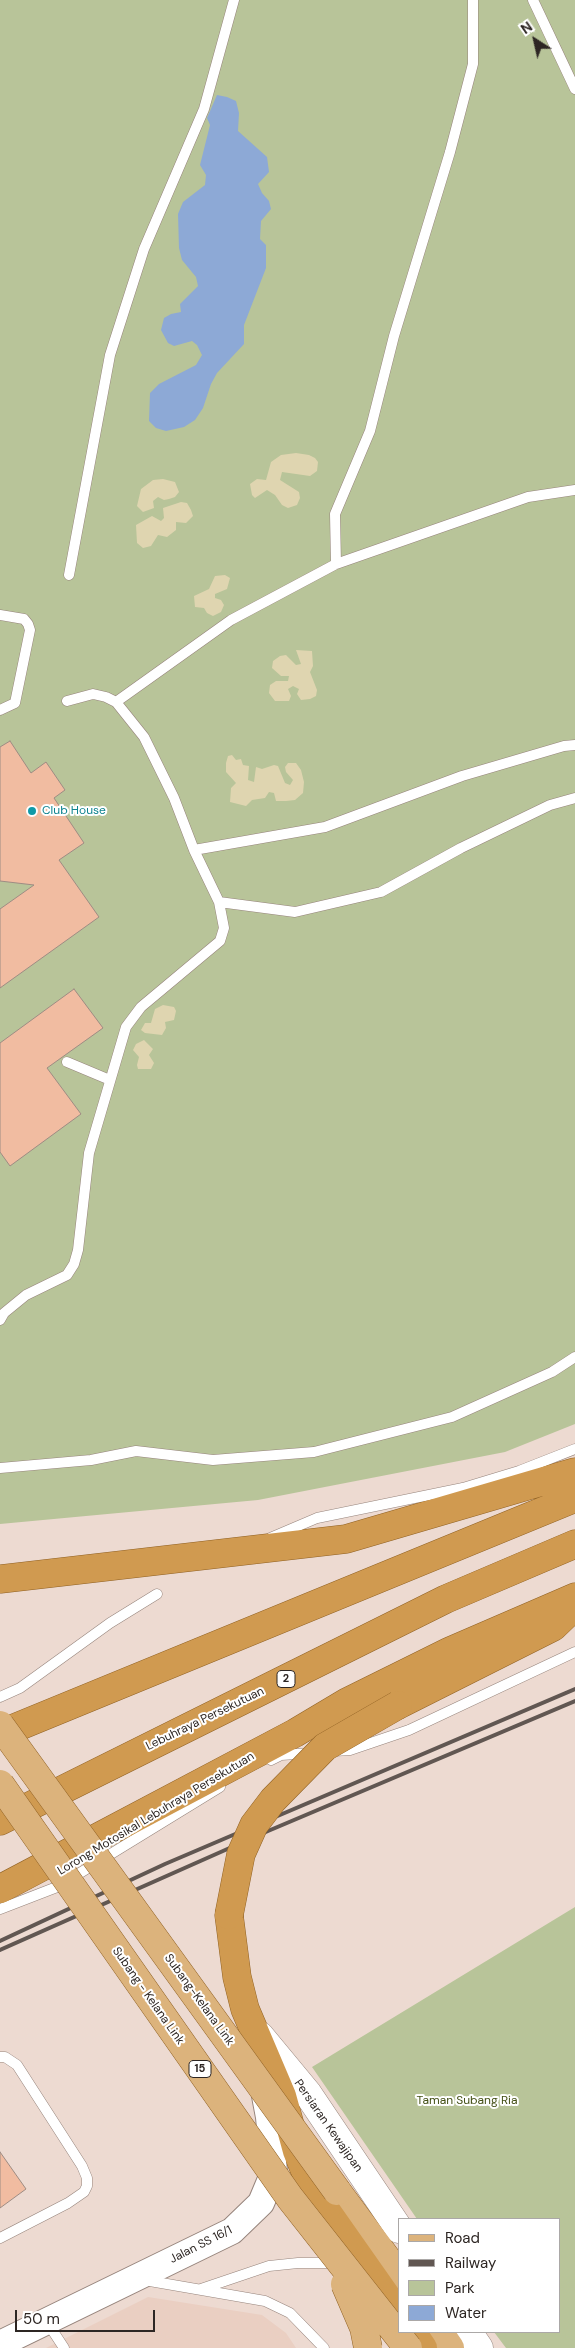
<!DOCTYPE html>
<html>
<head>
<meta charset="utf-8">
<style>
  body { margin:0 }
  #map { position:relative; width:575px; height:2348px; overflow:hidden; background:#eddad1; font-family:"DM Sans",sans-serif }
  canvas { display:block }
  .legend { position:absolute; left:398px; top:2218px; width:162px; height:115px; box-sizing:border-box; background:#fff; border:1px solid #aba8a7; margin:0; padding:6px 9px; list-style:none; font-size:15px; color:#2d2623 }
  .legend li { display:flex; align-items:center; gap:10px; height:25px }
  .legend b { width:25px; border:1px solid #aba8a7 }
  .north { position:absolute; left:510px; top:15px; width:50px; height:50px; -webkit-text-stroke:4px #fff; paint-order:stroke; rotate:325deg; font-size:14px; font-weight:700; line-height:20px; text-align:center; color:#2d2623 }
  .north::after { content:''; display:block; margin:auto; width:18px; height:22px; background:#2d2623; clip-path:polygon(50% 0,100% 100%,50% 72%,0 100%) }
  .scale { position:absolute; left:15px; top:2310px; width:140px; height:22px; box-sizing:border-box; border:2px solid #2d2623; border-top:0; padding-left:6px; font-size:15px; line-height:18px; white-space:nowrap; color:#2d2623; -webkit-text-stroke:4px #fff; paint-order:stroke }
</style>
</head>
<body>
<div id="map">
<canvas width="575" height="2348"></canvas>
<ul class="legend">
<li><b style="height:6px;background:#dcb37c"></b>Road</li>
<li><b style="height:6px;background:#615752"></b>Railway</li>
<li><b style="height:14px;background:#b8c499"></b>Park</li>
<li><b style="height:14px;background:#8da9d6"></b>Water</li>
</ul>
<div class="north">N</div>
<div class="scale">50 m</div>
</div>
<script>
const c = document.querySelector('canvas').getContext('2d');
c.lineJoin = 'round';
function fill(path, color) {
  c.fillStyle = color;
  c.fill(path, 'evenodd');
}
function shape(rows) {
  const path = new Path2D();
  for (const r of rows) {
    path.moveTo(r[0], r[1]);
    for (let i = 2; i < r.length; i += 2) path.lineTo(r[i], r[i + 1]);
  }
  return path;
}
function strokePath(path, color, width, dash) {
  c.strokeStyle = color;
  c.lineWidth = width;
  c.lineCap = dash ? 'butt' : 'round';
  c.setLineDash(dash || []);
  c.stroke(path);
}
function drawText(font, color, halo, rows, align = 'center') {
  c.font = font + ' "DM Sans",sans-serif';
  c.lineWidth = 4;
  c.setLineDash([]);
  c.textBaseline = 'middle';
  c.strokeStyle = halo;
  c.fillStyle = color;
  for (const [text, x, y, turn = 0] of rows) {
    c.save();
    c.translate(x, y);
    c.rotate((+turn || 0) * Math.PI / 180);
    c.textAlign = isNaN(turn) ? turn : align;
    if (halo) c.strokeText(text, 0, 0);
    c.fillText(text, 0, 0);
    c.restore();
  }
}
fill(shape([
  [148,2297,262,2315,286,2333,296,2348,46,2348]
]), '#eacfc2');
fill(shape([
  [0,0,575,0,575,1424,505,1452,258,1500,0,1524],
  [575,1907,575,2348,506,2348,494,2332,559,2332,559,2219,417,2219,312,2067]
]), '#b8c499');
fill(shape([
  [296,453,309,455,315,458,318,462,317,471,310,476,282,472,280,480,299,492,300,498,297,505,288,508,282,505,275,495,267,490,255,498,252,495,250,484,257,479,266,480,271,462,281,455],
  [163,479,175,482,179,492,175,497,169,499,164,500,158,497,153,501,154,508,143,512,137,506,141,489,153,480],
  [181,502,187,503,191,510,193,516,186,523,176,522,176,530,167,537,158,535,151,546,143,548,137,543,136,525,152,516,161,521,164,518,163,508],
  [225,575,230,578,227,589,215,594,215,598,221,600,224,605,221,612,213,616,207,613,204,608,195,607,194,596,209,589,215,576],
  [296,650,312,651,313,666,310,672,317,690,316,696,310,699,301,700,297,694,299,689,293,686,288,689,291,696,289,701,275,701,269,693,270,685,276,681,288,681,289,676,281,676,272,668,273,661,280,656,286,655,296,665,301,664],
  [232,755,236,760,241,759,243,765,249,766,248,780,254,782,256,767,262,769,274,765,278,766,285,783,290,785,293,780,286,772,285,767,288,763,296,763,301,770,304,782,303,793,295,800,286,801,276,801,274,793,269,792,265,798,252,800,246,806,230,802,231,788,236,783,226,772,226,763,228,756],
  [163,1005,174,1007,176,1011,174,1020,165,1022,166,1028,162,1035,145,1033,141,1030,145,1023,151,1023,155,1009],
  [144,1040,153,1049,149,1055,154,1063,151,1069,138,1069,137,1065,139,1057,133,1050,136,1044]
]), '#dfd5b0');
fill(shape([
  [217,95,227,97,236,101,239,113,238,131,267,157,269,172,258,184,262,193,269,201,271,209,261,221,260,239,266,245,266,268,244,325,244,344,217,373,211,384,203,408,195,420,184,427,166,431,156,428,149,421,150,393,159,384,196,365,202,355,197,345,192,341,174,346,168,343,161,330,164,318,171,314,181,312,180,304,198,286,196,277,182,260,179,248,178,214,183,202,205,185,206,175,200,165,210,125,207,118]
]), '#8da9d6');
const building = shape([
  [10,741,31,773,46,762,65,790,54,798,84,843,59,860,99,917,0,988,0,909,34,885,0,881,0,747,10,741],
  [74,989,103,1028,47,1068,81,1114,10,1166,0,1152,0,1043,74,989],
  [0,2152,26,2189,0,2208,0,2152]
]);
fill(building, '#f1bca1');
strokePath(building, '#9e8c83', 1);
const service = shape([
  [533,0,575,89],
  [336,564,335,514,370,431,394,336,450,152,473,64,473,0],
  [69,575,110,355,144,249,204,109,234,0],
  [0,615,24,619,28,624,30,630,15,703,0,710],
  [116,702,231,620,336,564,528,497,575,490],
  [194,850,325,827,462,776,564,746,575,745],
  [219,902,295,912,381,892,461,848,550,805,575,798],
  [67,1062,110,1080],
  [0,1320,4,1313,26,1295,67,1275,74,1264,78,1250,89,1153,126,1027,141,1007,220,941,224,928,219,902,194,850,174,798,144,737,116,702,106,697,93,694,67,701],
  [0,1468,91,1460,136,1451,213,1460,314,1452,452,1417,552,1372,575,1357],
  [270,1538,317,1518,463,1488,519,1471,575,1449],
  [0,1697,20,1688,110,1623,157,1594],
  [334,1751,350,1750,409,1730,575,1652],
  [271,1760,281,1755,312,1753],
  [0,1909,57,1887,220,1787],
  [0,2057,5,2057,17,2065,82,2166,87,2178,87,2186,84,2192,68,2203,0,2238],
  [144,2280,265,2301,290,2313,324,2348],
  [201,2289,269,2266,298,2263,335,2263],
  [47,2322,64,2348]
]);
const tertiary = shape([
  [0,2344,232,2231,261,2203,274,2172,269,2117,263,2085]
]);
const secondary = shape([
  [260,2036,308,2094,399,2229],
  [468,2332,479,2348]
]);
const primary = shape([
  [337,2191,399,2275],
  [439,2332,450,2348]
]);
const trunk = shape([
  [0,1579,346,1539,575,1472],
  [398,1705,553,1627,574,1607],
  [0,1734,575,1498],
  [0,1821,446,1599,575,1544],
  [0,1889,295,1733,347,1702,450,1651,575,1597],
  [229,1915,237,1977,245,2009,282,2096,297,2151,314,2193,399,2314],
  [412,2332,423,2348]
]);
strokePath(service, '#96847c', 11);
strokePath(tertiary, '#96847c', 28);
strokePath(secondary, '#96847c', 29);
strokePath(primary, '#906124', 29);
strokePath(trunk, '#906124', 29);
strokePath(service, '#fff', 10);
strokePath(tertiary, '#fff', 26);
strokePath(secondary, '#fff', 28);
strokePath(primary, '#dcb37c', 28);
strokePath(trunk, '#d09a50', 28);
strokePath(shape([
  [0,1941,165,1864,575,1689],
  [0,1950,268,1831,575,1701]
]), '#615752', 4);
const primaryBridge = shape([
  [0,1725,337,2191],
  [0,1784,290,2198,408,2348],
  [345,2284,364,2328,368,2348]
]);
const trunkBridge = shape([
  [229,1915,241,1854,254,1825,273,1800,325,1747,398,1705]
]);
strokePath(primaryBridge, '#906124', 29, []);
strokePath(trunkBridge, '#906124', 29, []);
strokePath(primaryBridge, '#dcb37c', 28);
strokePath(trunkBridge, '#d09a50', 28);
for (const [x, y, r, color] of [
  [32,811,5,"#0f9aa8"]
]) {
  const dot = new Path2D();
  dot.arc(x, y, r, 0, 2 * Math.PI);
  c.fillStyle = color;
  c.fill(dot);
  strokePath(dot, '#fff', 2);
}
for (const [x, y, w] of [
  [286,1679,18],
  [200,2069,22]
]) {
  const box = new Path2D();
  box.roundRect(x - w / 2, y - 8.5, w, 17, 4);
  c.fillStyle = '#fff';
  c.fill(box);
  strokePath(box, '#2d2623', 1);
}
drawText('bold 11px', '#2d2623', null, [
  ["2",286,1679],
  ["15",200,2069]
]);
drawText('12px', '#0d838f', '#fff', [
  ["Club House",42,811]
], 'left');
drawText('12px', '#2d2623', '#fff', [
  ["Lebuhraya Persekutuan",205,1719,-26],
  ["Lorong Motosikal Lebuhraya Persekutuan",156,1814,-31],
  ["Subang - Kelana Link",148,1996,55],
  ["Subang-Kelana Link",199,2000,54],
  ["Persiaran Kewajipan",328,2126,55],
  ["Jalan SS 16/1",201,2245,-27]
]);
drawText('12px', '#445016', '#fff', [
  ["Taman Subang Ria",467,2101]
]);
</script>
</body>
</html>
